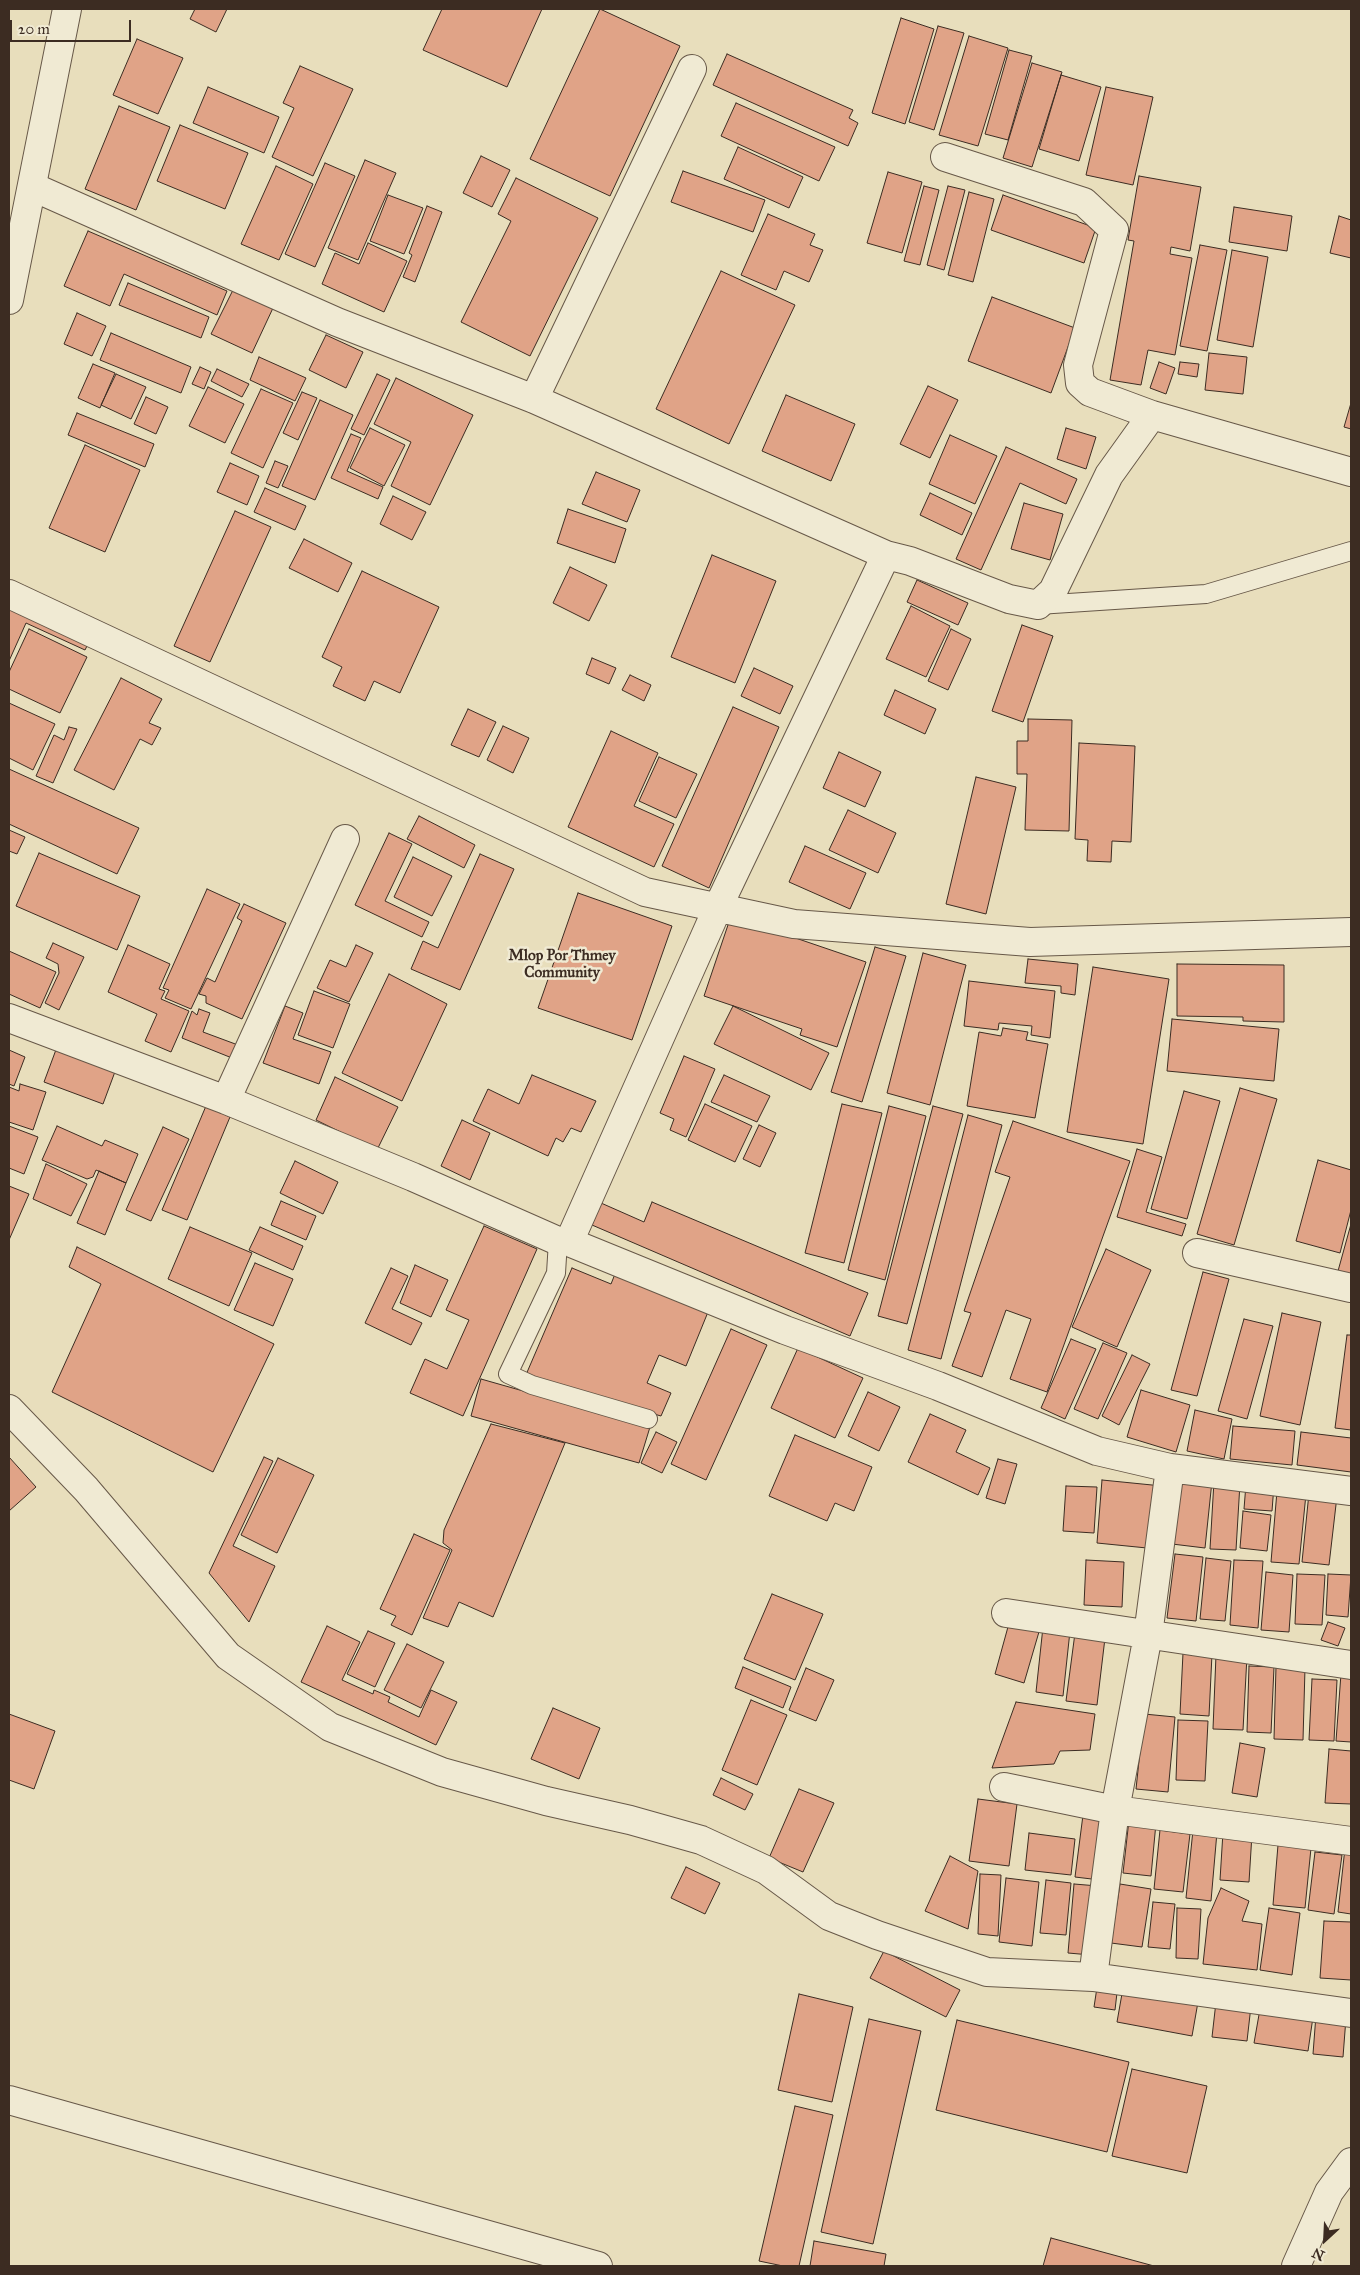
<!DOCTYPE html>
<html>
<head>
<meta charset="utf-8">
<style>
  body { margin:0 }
  #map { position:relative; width:1360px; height:2275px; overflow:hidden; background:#e8debc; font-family:"IM FELL Great Primer",serif }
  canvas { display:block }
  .frame { position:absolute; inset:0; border:10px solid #3c2c22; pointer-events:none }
  .north { position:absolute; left:1300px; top:2215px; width:50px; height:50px; -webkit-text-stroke:4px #f0ead3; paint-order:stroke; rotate:205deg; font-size:14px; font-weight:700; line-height:20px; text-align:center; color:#3c2c22 }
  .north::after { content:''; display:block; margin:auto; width:18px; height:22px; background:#3c2c22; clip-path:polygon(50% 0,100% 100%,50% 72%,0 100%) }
  .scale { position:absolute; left:10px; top:20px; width:121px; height:22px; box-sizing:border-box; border:2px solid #3c2c22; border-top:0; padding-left:6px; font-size:15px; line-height:18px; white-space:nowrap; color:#3c2c22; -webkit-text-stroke:4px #f0ead3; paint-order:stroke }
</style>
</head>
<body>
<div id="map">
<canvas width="1360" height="2275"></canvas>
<div class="frame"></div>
<div class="north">N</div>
<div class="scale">20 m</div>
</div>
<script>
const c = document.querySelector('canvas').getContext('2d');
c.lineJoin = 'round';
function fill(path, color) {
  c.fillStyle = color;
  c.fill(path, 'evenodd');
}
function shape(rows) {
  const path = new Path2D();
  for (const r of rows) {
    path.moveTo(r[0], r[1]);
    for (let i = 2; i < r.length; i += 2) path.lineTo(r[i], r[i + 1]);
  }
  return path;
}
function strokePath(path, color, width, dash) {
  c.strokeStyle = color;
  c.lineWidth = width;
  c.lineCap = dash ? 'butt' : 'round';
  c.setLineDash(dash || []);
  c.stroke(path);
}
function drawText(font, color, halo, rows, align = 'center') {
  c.font = font + ' "IM FELL Great Primer",serif';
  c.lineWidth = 5;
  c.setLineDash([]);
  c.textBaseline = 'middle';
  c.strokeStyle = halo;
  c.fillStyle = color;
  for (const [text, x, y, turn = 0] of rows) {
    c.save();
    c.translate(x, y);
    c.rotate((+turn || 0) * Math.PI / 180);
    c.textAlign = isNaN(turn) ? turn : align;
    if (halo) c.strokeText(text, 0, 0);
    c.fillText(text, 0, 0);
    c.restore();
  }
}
const building = shape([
  [195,9,227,9,216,32,190,19,195,9],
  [442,9,542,9,507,87,423,50,442,9],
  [600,9,680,46,610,196,530,159,600,9],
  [901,18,934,29,905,124,872,113,901,18],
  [938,26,964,33,934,130,909,122,938,26],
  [969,36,1008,48,978,146,939,135,969,36],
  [137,39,183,58,158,114,113,95,137,39],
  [1009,50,1032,56,1008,140,985,134,1009,50],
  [727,54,853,110,849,118,858,123,848,146,713,85,727,54],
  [1032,63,1062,72,1032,167,1003,158,1032,63],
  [300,66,353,89,313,176,272,157,294,108,283,103,300,66],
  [1061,75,1101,87,1079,161,1039,149,1061,75],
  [208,87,279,117,264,153,193,123,208,87],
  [1106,87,1153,97,1133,185,1086,175,1106,87],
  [736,103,835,147,819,181,721,136,736,103],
  [119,106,170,127,136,210,85,189,119,106],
  [180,125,248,153,225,209,157,181,180,125],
  [738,147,803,177,789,208,724,179,738,147],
  [481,156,510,170,492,207,463,193,481,156],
  [365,160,396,173,358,260,328,248,365,160],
  [325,163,355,176,315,267,285,254,325,163],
  [276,166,313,184,279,260,241,244,276,166],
  [683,171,765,200,753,232,671,202,683,171],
  [888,172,922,182,902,253,867,243,888,172],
  [1139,176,1201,187,1190,251,1171,247,1170,254,1192,258,1175,355,1148,350,1141,385,1110,380,1134,241,1128,240,1139,176],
  [516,178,598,218,530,356,461,322,511,221,498,214,516,178],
  [924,186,939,190,920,265,904,261,924,186],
  [948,186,965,190,944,270,927,265,948,186],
  [969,192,994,199,973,282,948,275,969,192],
  [388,195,423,208,404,254,370,241,388,195],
  [1003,195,1096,228,1084,263,991,230,1003,195],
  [427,206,442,212,415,282,403,277,412,255,409,253,427,206],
  [1234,207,1292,216,1287,251,1229,242,1234,207],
  [768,214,815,234,810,245,823,250,809,282,784,271,776,290,741,275,768,214],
  [1339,216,1351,220,1351,258,1330,253,1339,216],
  [88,231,227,291,217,315,124,274,110,306,64,286,88,231],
  [368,243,407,261,384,312,322,284,335,253,359,264,368,243],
  [1200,245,1227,250,1207,351,1180,346,1200,245],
  [1232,250,1268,257,1253,347,1217,340,1232,250],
  [721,271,795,305,729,444,656,409,721,271],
  [128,283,209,317,201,338,119,305,128,283],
  [233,290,273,308,252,353,211,334,233,290],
  [992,297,1075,328,1051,393,968,361,992,297],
  [77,313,106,326,92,356,64,344,77,313],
  [111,333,191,367,181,393,100,360,111,333],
  [326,335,363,352,346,388,309,370,326,335],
  [1209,353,1247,357,1243,394,1205,390,1209,353],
  [259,357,306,378,295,401,250,380,259,357],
  [1159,362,1175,368,1166,394,1150,388,1159,362],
  [1180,362,1199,364,1197,377,1178,374,1180,362],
  [93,364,115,373,100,408,78,398,93,364],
  [200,367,211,372,204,389,192,384,200,367],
  [217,369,249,384,242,397,211,381,217,369],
  [116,374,146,387,131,419,101,405,116,374],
  [377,374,390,380,364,435,351,429,377,374],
  [396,378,473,415,430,505,391,486,411,442,374,424,396,378],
  [928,386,958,400,930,458,900,444,928,386],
  [208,387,244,404,225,443,189,426,208,387],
  [261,389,293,403,263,468,231,453,261,389],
  [302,392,317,398,298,440,283,433,302,392],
  [786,395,855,424,831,481,762,451,786,395],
  [146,397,168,407,156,434,134,424,146,397],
  [320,400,353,415,315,500,282,486,320,400],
  [1351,403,1351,429,1344,427,1351,403],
  [77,413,154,444,145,467,68,435,77,413],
  [370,428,405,445,384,486,350,468,370,428],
  [1066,428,1096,437,1086,469,1057,459,1066,428],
  [351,434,361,438,347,471,383,487,378,499,331,478,351,434],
  [950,435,997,456,975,504,929,484,950,435],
  [85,445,140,470,105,552,49,528,85,445],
  [1006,447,1077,479,1066,504,1020,483,981,570,956,559,1006,447],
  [275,461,288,466,278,488,266,483,275,461],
  [230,463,259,476,247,505,217,492,230,463],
  [596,472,640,490,627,522,582,504,596,472],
  [265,488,306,506,295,530,254,512,265,488],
  [930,493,972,513,962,535,920,515,930,493],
  [393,496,426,512,412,540,380,524,393,496],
  [1024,503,1063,514,1050,560,1011,549,1024,503],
  [568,509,626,529,615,563,557,543,568,509],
  [235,511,271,527,210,662,174,646,235,511],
  [304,539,352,563,338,592,289,568,304,539],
  [712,555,776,581,735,683,671,657,712,555],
  [570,567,607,585,589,621,553,603,570,567],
  [362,571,439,607,400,693,374,681,365,701,333,686,342,667,322,657,362,571],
  [917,580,968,603,958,625,907,602,917,580],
  [11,605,90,640,85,650,26,623,9,661,9,611,11,605],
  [911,606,950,626,926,677,886,659,911,606],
  [1022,625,1053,636,1023,722,992,711,1022,625],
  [29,629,87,657,60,713,9,689,9,672,29,629],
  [951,629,971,639,948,690,928,681,951,629],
  [592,658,616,668,609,684,586,674,592,658],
  [754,668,793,686,780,714,741,696,754,668],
  [630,675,651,685,644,701,622,690,630,675],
  [121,678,162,699,149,723,161,728,152,745,140,739,114,790,74,770,121,678],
  [895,690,936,709,925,734,884,715,895,690],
  [9,703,55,724,33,770,9,758,9,703],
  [733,707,779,727,709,888,662,866,733,707],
  [468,709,496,722,479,757,451,745,468,709],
  [1028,719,1072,720,1069,831,1025,830,1027,774,1017,774,1017,741,1028,741,1028,719],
  [503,726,529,738,513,773,487,760,503,726],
  [69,727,77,729,53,783,36,776,54,735,64,740,69,727],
  [611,731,658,753,634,806,674,824,654,867,568,827,611,731],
  [1079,743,1135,746,1131,842,1112,841,1111,862,1087,861,1088,840,1075,839,1079,743],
  [839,752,881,772,865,807,823,788,839,752],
  [659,757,697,774,676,818,639,801,659,757],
  [9,769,139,828,117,874,9,824,9,769],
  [976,777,1016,787,986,914,946,904,976,777],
  [848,810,896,833,878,873,829,850,848,810],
  [419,816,475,845,464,868,407,839,419,816],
  [9,830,25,837,17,854,9,851,9,830],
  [389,833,412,844,385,901,429,922,422,937,355,905,389,833],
  [805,846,866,873,850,909,789,882,805,846],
  [39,853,140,896,117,950,16,906,39,853],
  [480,854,514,869,460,990,411,969,423,941,438,948,480,854],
  [413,857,452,876,432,916,394,897,413,857],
  [207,889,240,904,191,1009,165,998,169,990,163,988,207,889],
  [578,893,672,926,632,1040,538,1008,578,893],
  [244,904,286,923,242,1019,206,1003,206,996,199,994,207,978,215,982,242,921,237,918,244,904],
  [731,916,866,962,837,1047,800,1035,802,1029,704,996,731,916],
  [53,943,84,957,59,1010,45,1003,59,973,58,964,46,958,53,943],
  [128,945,170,964,159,989,165,991,161,999,189,1011,171,1052,145,1041,157,1014,108,992,128,945],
  [356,945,373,953,349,1002,317,988,330,960,346,967,356,945],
  [875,947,906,956,862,1102,831,1092,875,947],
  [9,951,56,972,40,1008,9,994,9,951],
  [923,953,966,965,930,1105,887,1093,923,953],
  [1028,959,1078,964,1075,995,1061,993,1061,986,1025,983,1028,959],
  [1177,964,1284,965,1284,1022,1243,1021,1243,1017,1177,1016,1177,964],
  [1093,967,1169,979,1143,1144,1067,1132,1093,967],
  [389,974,447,1004,402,1101,342,1073,389,974],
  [969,981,1055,991,1050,1038,1031,1035,1032,1026,999,1023,998,1030,964,1026,969,981],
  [314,991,350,1004,333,1048,298,1035,314,991],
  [285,1006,303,1013,293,1039,331,1052,319,1084,263,1063,285,1006],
  [733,1006,829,1053,811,1090,714,1044,733,1006],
  [199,1009,210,1013,203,1032,238,1045,232,1058,182,1038,192,1011,197,1015,199,1009],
  [1172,1019,1279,1029,1274,1081,1167,1071,1172,1019],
  [1003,1028,1028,1032,1026,1040,1048,1044,1035,1118,967,1106,979,1032,1001,1036,1003,1028],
  [57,1047,116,1069,103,1104,44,1082,57,1047],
  [9,1050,25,1057,14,1086,9,1084,9,1050],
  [684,1056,715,1069,686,1137,670,1130,674,1119,660,1113,684,1056],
  [532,1075,596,1101,581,1132,571,1128,563,1142,556,1138,548,1156,473,1121,488,1089,519,1104,532,1075],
  [724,1075,770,1096,757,1122,711,1102,724,1075],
  [335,1077,398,1107,377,1150,316,1120,335,1077],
  [20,1084,46,1092,33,1130,9,1122,9,1087,19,1091,20,1084],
  [1240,1088,1277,1099,1234,1245,1197,1234,1240,1088],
  [1184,1091,1220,1101,1187,1219,1151,1209,1184,1091],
  [705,1104,752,1126,735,1162,688,1140,705,1104],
  [842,1104,882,1113,844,1263,805,1253,842,1104],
  [206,1106,230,1117,187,1220,162,1210,206,1106],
  [889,1106,926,1116,885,1280,848,1270,889,1106],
  [933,1106,963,1114,907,1324,878,1316,933,1106],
  [968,1115,1002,1125,941,1359,908,1350,968,1115],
  [462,1120,490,1133,470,1180,441,1166,462,1120],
  [1013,1121,1130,1161,1047,1392,1010,1379,1031,1319,1006,1310,982,1377,952,1366,971,1313,964,1311,1010,1177,995,1172,1013,1121],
  [759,1125,776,1133,760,1167,743,1159,759,1125],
  [9,1126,38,1137,24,1174,9,1168,9,1126],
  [57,1126,102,1146,105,1140,138,1154,126,1183,96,1170,93,1177,87,1179,42,1160,57,1126],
  [163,1127,189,1139,151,1221,126,1210,163,1127],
  [1137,1149,1162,1157,1146,1212,1186,1224,1182,1236,1117,1217,1137,1149],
  [1318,1160,1351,1170,1351,1210,1340,1253,1296,1241,1318,1160],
  [295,1161,338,1182,323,1214,280,1193,295,1161],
  [46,1164,87,1184,71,1216,33,1199,46,1164],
  [99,1171,126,1183,105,1235,77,1223,99,1171],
  [9,1186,29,1194,9,1240,9,1186],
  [281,1201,316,1216,306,1240,271,1225,281,1201],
  [652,1202,868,1293,850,1336,592,1225,601,1203,644,1222,652,1202],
  [1351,1224,1351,1274,1338,1271,1351,1224],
  [484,1226,537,1249,463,1416,410,1393,425,1359,447,1369,469,1320,446,1310,484,1226],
  [190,1227,252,1253,229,1306,168,1279,190,1227],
  [260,1227,303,1246,293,1270,249,1250,260,1227],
  [77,1247,274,1344,213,1472,52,1392,101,1284,69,1267,77,1247],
  [1106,1249,1151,1270,1117,1347,1072,1327,1106,1249],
  [255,1263,293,1279,273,1326,234,1310,255,1263],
  [415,1265,448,1280,431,1317,400,1303,415,1265],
  [391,1268,408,1276,392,1309,422,1323,411,1345,365,1323,391,1268],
  [572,1268,611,1284,615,1274,708,1312,686,1366,659,1355,647,1383,671,1393,661,1416,525,1377,572,1268],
  [1203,1272,1229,1279,1197,1396,1171,1390,1203,1272],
  [1282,1313,1321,1322,1300,1425,1260,1416,1282,1313],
  [1244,1319,1273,1326,1247,1419,1218,1411,1244,1319],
  [731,1329,767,1345,706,1480,671,1464,731,1329],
  [1347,1335,1351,1335,1351,1430,1335,1428,1347,1335],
  [1071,1339,1096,1349,1065,1419,1041,1408,1071,1339],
  [1103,1343,1127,1353,1098,1419,1074,1409,1103,1343],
  [798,1348,863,1378,835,1438,771,1408,798,1348],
  [1132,1355,1150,1364,1119,1425,1102,1416,1132,1355],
  [481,1379,650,1427,639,1463,471,1416,481,1379],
  [1141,1390,1190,1405,1176,1452,1127,1437,1141,1390],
  [868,1392,900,1407,879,1451,848,1436,868,1392],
  [1195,1410,1232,1419,1224,1459,1187,1451,1195,1410],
  [930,1414,966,1430,956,1452,990,1468,978,1495,908,1462,930,1414],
  [491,1424,565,1443,493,1617,459,1602,448,1627,423,1618,452,1550,443,1543,444,1530,491,1424],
  [1233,1426,1295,1431,1292,1465,1230,1459,1233,1426],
  [656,1432,677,1442,662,1473,641,1463,656,1432],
  [1301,1432,1351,1438,1351,1472,1297,1465,1301,1432],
  [795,1435,872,1467,854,1511,835,1503,827,1521,769,1496,795,1435],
  [9,1457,36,1487,9,1511,9,1457],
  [264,1457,273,1461,233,1546,275,1566,249,1622,209,1573,264,1457],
  [278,1458,314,1475,277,1553,241,1535,278,1458],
  [998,1459,1017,1464,1005,1504,986,1498,998,1459],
  [1179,1477,1212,1481,1205,1548,1172,1544,1179,1477],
  [1102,1480,1162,1486,1157,1549,1097,1543,1102,1480],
  [1214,1481,1240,1483,1236,1550,1210,1549,1214,1481],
  [1246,1484,1274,1485,1272,1511,1244,1509,1246,1484],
  [1066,1486,1097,1487,1094,1533,1063,1531,1066,1486],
  [1277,1491,1306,1494,1299,1564,1271,1562,1277,1491],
  [1309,1493,1337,1496,1329,1565,1302,1562,1309,1493],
  [1243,1511,1271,1515,1267,1551,1240,1548,1243,1511],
  [414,1534,450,1550,412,1635,391,1625,396,1616,380,1609,414,1534],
  [1175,1554,1203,1557,1196,1621,1167,1618,1175,1554],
  [1206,1558,1231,1561,1225,1621,1200,1619,1206,1558],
  [1086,1560,1124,1562,1122,1607,1084,1605,1086,1560],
  [1234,1560,1263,1561,1258,1628,1230,1625,1234,1560],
  [1266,1572,1293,1575,1289,1632,1261,1630,1266,1572],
  [1297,1574,1325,1575,1322,1625,1295,1624,1297,1574],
  [1328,1574,1351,1575,1348,1617,1326,1615,1328,1574],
  [772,1594,823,1614,795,1680,744,1659,772,1594],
  [1011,1616,1041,1625,1024,1683,995,1674,1011,1616],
  [1328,1622,1345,1628,1338,1646,1321,1640,1328,1622],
  [327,1626,360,1642,342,1680,373,1694,374,1690,390,1697,388,1702,419,1717,431,1690,457,1702,436,1745,301,1682,327,1626],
  [1043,1627,1070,1631,1063,1696,1036,1692,1043,1627],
  [368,1631,395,1643,375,1687,347,1674,368,1631],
  [1075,1633,1105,1638,1097,1705,1066,1701,1075,1633],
  [407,1644,444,1662,421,1708,384,1690,407,1644],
  [1183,1653,1212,1654,1209,1716,1180,1714,1183,1653],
  [1216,1655,1247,1656,1243,1730,1213,1729,1216,1655],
  [1249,1666,1274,1667,1271,1733,1247,1732,1249,1666],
  [743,1667,791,1687,783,1708,735,1688,743,1667],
  [1276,1667,1305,1668,1303,1740,1274,1739,1276,1667],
  [806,1668,834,1680,816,1721,789,1710,806,1668],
  [1341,1674,1351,1675,1351,1742,1336,1741,1341,1674],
  [1312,1679,1337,1680,1334,1741,1309,1740,1312,1679],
  [751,1700,787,1715,757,1785,722,1770,751,1700],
  [1016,1702,1095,1714,1090,1750,1060,1751,1054,1764,992,1768,1016,1702],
  [553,1708,600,1728,579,1779,531,1759,553,1708],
  [9,1714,55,1731,34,1789,9,1780,9,1714],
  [1144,1714,1175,1717,1168,1792,1136,1789,1144,1714],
  [1178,1720,1208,1721,1205,1781,1176,1780,1178,1720],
  [1240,1743,1265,1748,1257,1797,1232,1793,1240,1743],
  [1329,1749,1351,1751,1351,1804,1325,1803,1329,1749],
  [721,1778,753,1794,745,1810,713,1795,721,1778],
  [799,1789,834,1803,803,1872,769,1858,799,1789],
  [978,1799,1017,1804,1009,1866,969,1861,978,1799],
  [1083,1815,1108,1819,1100,1880,1075,1877,1083,1815],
  [1129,1820,1156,1823,1151,1876,1123,1873,1129,1820],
  [1160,1830,1190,1834,1183,1892,1154,1889,1160,1830],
  [1193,1830,1217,1832,1211,1901,1186,1898,1193,1830],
  [1223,1832,1252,1834,1249,1882,1220,1880,1223,1832],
  [1029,1833,1075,1839,1071,1875,1025,1870,1029,1833],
  [1278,1845,1311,1848,1305,1908,1273,1905,1278,1845],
  [1345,1848,1351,1848,1351,1914,1338,1912,1345,1848],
  [1315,1852,1342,1855,1334,1914,1308,1910,1315,1852],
  [950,1856,978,1871,968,1929,925,1911,950,1856],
  [686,1867,720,1883,705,1914,671,1898,686,1867],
  [980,1874,1001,1875,998,1936,978,1934,980,1874],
  [1006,1878,1039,1882,1032,1946,999,1942,1006,1878],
  [1046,1880,1071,1883,1066,1935,1040,1933,1046,1880],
  [1074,1884,1098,1886,1091,1955,1068,1953,1074,1884],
  [1120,1884,1151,1889,1142,1947,1111,1943,1120,1884],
  [1221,1888,1249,1901,1242,1921,1262,1924,1257,1970,1203,1964,1208,1918,1221,1888],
  [1153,1902,1175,1904,1170,1949,1148,1947,1153,1902],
  [1177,1908,1201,1909,1198,1959,1176,1958,1177,1908],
  [1269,1908,1300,1913,1292,1975,1260,1970,1269,1908],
  [1324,1921,1351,1922,1351,1980,1320,1978,1324,1921],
  [884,1951,960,1990,946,2017,870,1978,884,1951],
  [1098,1981,1118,1984,1115,2010,1094,2007,1098,1981],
  [1123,1988,1198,2002,1192,2036,1117,2022,1123,1988],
  [799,1994,853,2007,832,2102,778,2090,799,1994],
  [1216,2002,1251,2006,1247,2041,1212,2037,1216,2002],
  [1260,2009,1313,2017,1308,2051,1254,2043,1260,2009],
  [1316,2015,1346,2018,1343,2057,1313,2054,1316,2015],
  [869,2019,921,2031,873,2244,821,2232,869,2019],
  [957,2020,1129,2062,1107,2152,936,2110,957,2020],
  [1132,2069,1207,2086,1187,2173,1112,2156,1132,2069],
  [795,2106,833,2115,799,2266,783,2266,759,2261,795,2106],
  [1051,2238,1154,2266,1043,2266,1051,2238],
  [814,2241,886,2254,884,2266,810,2266,814,2241]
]);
fill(building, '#e0a387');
strokePath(building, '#3c2c22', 1);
const service = shape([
  [1038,605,1206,594,1351,551],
  [558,1241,556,1273,508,1374,532,1385,648,1419]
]);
const minor = shape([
  [945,157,1084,202,1114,230,1078,365,1080,383,1090,392,1152,415],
  [33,187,337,322,534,399,886,555,910,561,1009,599,1038,605,1053,591,1109,475,1152,415,1351,472],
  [534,399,692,69],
  [9,594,645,892,794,924,1030,942,1351,932],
  [9,1018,226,1100,413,1177,558,1241,569,1242,785,1330,938,1386,1097,1451,1170,1468,1351,1491],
  [226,1100,345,839],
  [569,1242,718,907,886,555],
  [1197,1253,1351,1288],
  [9,1409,86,1489,228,1656,330,1727,442,1772,546,1801,630,1820,701,1840,766,1870,829,1916,877,1935,987,1972,1093,1977,1351,2013],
  [1006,1613,1351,1665],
  [1004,1787,1115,1810,1351,1841],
  [1093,1977,1115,1810,1148,1635,1170,1468],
  [9,2100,598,2266],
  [1296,2266,1329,2192,1351,2162]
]);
const tertiary = shape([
  [9,300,67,9]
]);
strokePath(service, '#675848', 20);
strokePath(minor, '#675848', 30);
strokePath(tertiary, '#675848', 30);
strokePath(service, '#f0ead3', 18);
strokePath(minor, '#f0ead3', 28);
strokePath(tertiary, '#f0ead3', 28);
drawText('bold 15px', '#3c2c22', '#f0ead3', [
  ["Mlop Por Thmey",562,956],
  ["Community",562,973]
]);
</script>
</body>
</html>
